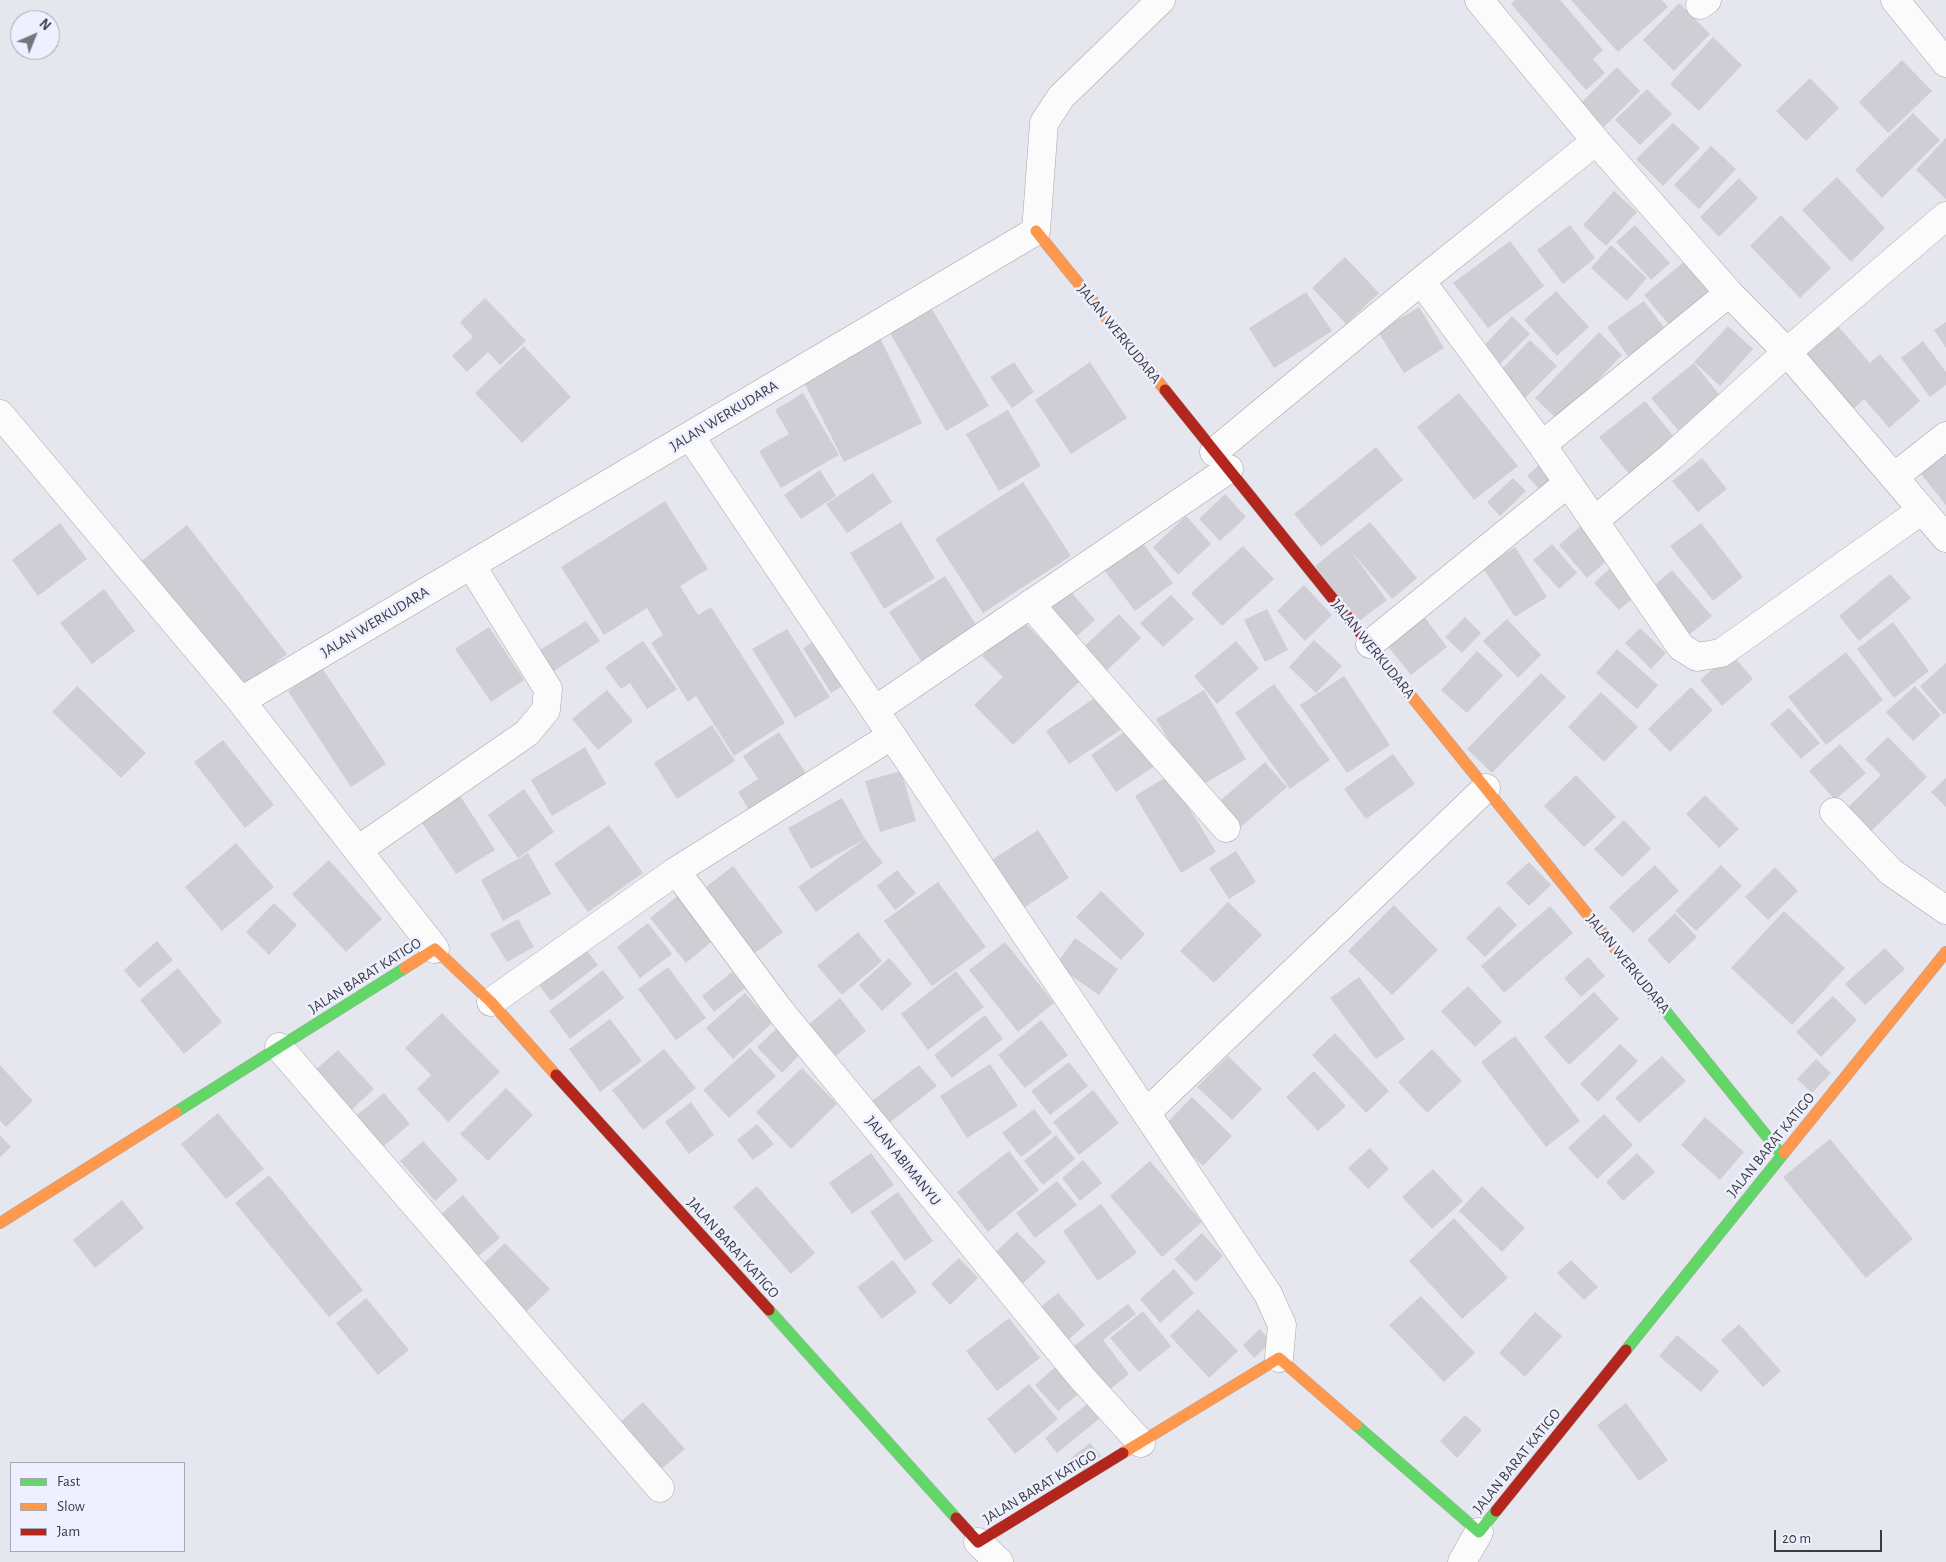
<!DOCTYPE html>
<html>
<head>
<meta charset="utf-8">
<style>
  body { margin:0 }
  #map { position:relative; width:1946px; height:1562px; overflow:hidden; background:#e6e6ee; font-family:"Alegreya Sans",sans-serif }
  canvas { display:block }
  .legend { position:absolute; left:10px; top:1462px; width:175px; height:90px; box-sizing:border-box; background:#eff0ff; border:1px solid #a7a8b3; margin:0; padding:6px 9px; list-style:none; font-size:15px; color:#3a3b40 }
  .legend li { display:flex; align-items:center; gap:10px; height:25px }
  .legend b { width:25px; border:1px solid #a7a8b3 }
  .north { position:absolute; left:10px; top:10px; width:50px; height:50px; box-sizing:border-box; background:#eff0ff; border:1px solid #a7a8b3; border-radius:50%; rotate:44deg; font-size:14px; font-weight:700; line-height:20px; text-align:center; color:#3a3b40 }
  .north::after { content:''; display:block; margin:auto; width:18px; height:22px; background:#76777d; clip-path:polygon(50% 0,100% 100%,50% 72%,0 100%) }
  .scale { position:absolute; left:1774px; top:1530px; width:108px; height:22px; box-sizing:border-box; border:2px solid #3a3b40; border-top:0; padding-left:6px; font-size:15px; line-height:18px; white-space:nowrap; color:#3a3b40; -webkit-text-stroke:4px #eff0ff; paint-order:stroke }
</style>
</head>
<body>
<div id="map">
<canvas width="1946" height="1562"></canvas>
<ul class="legend">
<li><b style="height:6px;background:#63d668"></b>Fast</li>
<li><b style="height:6px;background:#ff974d"></b>Slow</li>
<li><b style="height:6px;background:#b3261e"></b>Jam</li>
</ul>
<div class="north">N</div>
<div class="scale">20 m</div>
</div>
<script>
const c = document.querySelector('canvas').getContext('2d');
c.lineJoin = 'round';
function fill(path, color) {
  c.fillStyle = color;
  c.fill(path, 'evenodd');
}
function shape(rows) {
  const path = new Path2D();
  for (const r of rows) {
    path.moveTo(r[0], r[1]);
    for (let i = 2; i < r.length; i += 2) path.lineTo(r[i], r[i + 1]);
  }
  return path;
}
function strokePath(path, color, width, dash) {
  c.strokeStyle = color;
  c.lineWidth = width;
  c.lineCap = dash ? 'butt' : 'round';
  c.setLineDash(dash || []);
  c.stroke(path);
}
function drawText(font, color, halo, rows, align = 'center') {
  c.font = font + ' "Alegreya Sans",sans-serif';
  c.lineWidth = 5;
  c.setLineDash([]);
  c.textBaseline = 'middle';
  c.strokeStyle = halo;
  c.fillStyle = color;
  for (const [text, x, y, turn = 0] of rows) {
    c.save();
    c.translate(x, y);
    c.rotate((+turn || 0) * Math.PI / 180);
    c.textAlign = isNaN(turn) ? turn : align;
    if (halo) c.strokeText(text, 0, 0);
    c.fillText(text, 0, 0);
    c.restore();
  }
}
fill(shape([
  [1515,0,1560,0,1603,50,1593,59,1605,73,1586,90,1511,4],
  [1571,0,1662,0,1668,7,1618,52],
  [1679,3,1710,34,1674,71,1643,40],
  [1713,37,1742,65,1699,111,1670,84],
  [1902,60,1932,91,1888,133,1859,102],
  [1617,67,1640,91,1604,127,1580,104],
  [1810,78,1839,108,1806,141,1776,111],
  [1647,89,1672,114,1640,145,1615,120],
  [1913,113,1940,140,1882,198,1855,170],
  [1673,123,1700,148,1663,186,1636,159],
  [1946,138,1946,199,1916,170],
  [1711,146,1736,169,1699,209,1674,185],
  [1837,177,1885,228,1851,262,1802,210],
  [1739,178,1758,198,1719,237,1700,217],
  [1614,191,1637,212,1606,246,1583,225],
  [1781,215,1831,268,1800,298,1750,246],
  [1570,225,1595,258,1563,284,1537,250],
  [1635,225,1670,263,1651,280,1616,242],
  [1510,241,1544,286,1488,328,1453,283],
  [1611,245,1647,278,1627,301,1591,268],
  [1345,257,1379,293,1346,324,1312,288],
  [1685,261,1718,299,1677,334,1644,295],
  [1556,291,1589,327,1557,356,1524,320],
  [1306,292,1332,331,1274,368,1249,328],
  [485,298,526,341,500,365,488,352,467,372,452,356,473,337,460,322],
  [1644,301,1668,333,1631,360,1607,327],
  [1419,307,1444,348,1404,373,1378,332],
  [932,309,989,406,946,431,890,333],
  [1512,316,1530,334,1495,369,1478,352],
  [1946,322,1946,348,1934,330],
  [1837,325,1870,363,1880,354,1920,401,1889,428,1864,399,1849,413,1801,356],
  [1728,326,1753,349,1720,386,1694,362],
  [1599,332,1622,355,1559,421,1535,398],
  [879,336,922,423,844,462,800,374],
  [1530,340,1557,366,1524,399,1498,373],
  [1923,341,1946,372,1946,385,1930,397,1901,358],
  [524,346,571,397,522,443,475,393],
  [1014,362,1034,392,1012,408,990,377],
  [1090,362,1127,418,1071,454,1035,400],
  [1694,363,1725,402,1683,436,1651,398],
  [803,393,839,455,781,488,759,451,789,434,775,410],
  [1459,393,1518,466,1474,500,1417,427],
  [1645,401,1675,438,1630,475,1599,437],
  [1008,410,1041,466,999,491,966,434],
  [1376,447,1403,480,1321,547,1294,514],
  [1946,454,1946,505,1921,474],
  [1702,458,1727,489,1698,512,1672,481],
  [1540,464,1554,479,1541,491,1527,476],
  [820,470,836,496,801,519,784,495],
  [873,473,892,502,847,533,826,504],
  [1513,478,1526,491,1500,516,1487,502],
  [1023,482,1071,556,983,613,935,539],
  [1225,494,1246,517,1220,541,1199,519],
  [665,501,708,569,680,586,698,615,711,607,785,723,734,756,696,696,688,702,651,643,663,635,647,608,604,635,561,567],
  [1186,516,1211,544,1178,575,1153,547],
  [901,522,935,578,884,609,850,553],
  [1370,522,1417,578,1392,599,1350,550,1387,600,1358,622,1315,566],
  [60,523,87,559,38,596,12,560],
  [1701,523,1743,577,1713,601,1670,546],
  [187,525,287,654,239,692,139,563],
  [1581,526,1610,558,1587,578,1559,545],
  [1138,537,1173,583,1135,611,1101,566],
  [1552,544,1577,573,1559,589,1533,560],
  [1243,546,1274,579,1222,626,1191,593],
  [1515,547,1547,597,1515,617,1483,568],
  [1617,562,1638,594,1619,610,1594,583],
  [1672,570,1712,616,1689,635,1649,590],
  [1890,574,1911,598,1859,641,1839,616],
  [945,576,980,631,925,667,889,612],
  [1304,585,1332,615,1305,641,1277,611],
  [1066,586,1095,620,1070,642,1041,608],
  [104,589,135,631,92,664,60,623],
  [1171,595,1194,619,1163,647,1140,623],
  [1267,609,1288,650,1265,662,1244,620],
  [1119,614,1141,638,1101,676,1078,652],
  [1422,614,1447,647,1411,675,1385,643],
  [1465,617,1481,633,1462,653,1445,637],
  [1021,619,1081,680,1013,745,974,705,1003,677,982,656],
  [1507,619,1541,655,1518,678,1483,641],
  [586,621,600,641,551,673,537,652],
  [1893,622,1929,671,1894,698,1857,649],
  [489,627,524,680,491,702,455,649],
  [1640,628,1666,653,1651,669,1625,643],
  [787,629,830,697,795,718,752,649],
  [823,636,851,681,831,693,803,648],
  [1314,640,1342,666,1316,693,1289,667],
  [643,641,677,689,647,709,630,683,621,689,605,667],
  [1236,641,1259,668,1217,704,1194,676],
  [1617,649,1658,685,1637,709,1596,673],
  [1477,651,1503,675,1467,713,1441,690],
  [1846,652,1883,700,1826,745,1788,697],
  [1731,653,1753,679,1722,706,1700,680],
  [1946,663,1946,713,1944,715,1920,686],
  [322,668,386,764,351,787,288,691],
  [1541,673,1566,697,1492,773,1467,749],
  [1344,676,1390,745,1347,773,1300,705],
  [1274,684,1330,760,1290,789,1235,713],
  [77,686,146,753,121,778,52,712],
  [1915,686,1941,715,1913,741,1886,712],
  [1691,687,1713,710,1670,752,1648,729],
  [607,690,633,721,598,750,572,719],
  [1204,690,1246,759,1197,788,1156,719],
  [1105,691,1128,725,1069,764,1046,731],
  [1601,692,1638,727,1604,762,1568,727],
  [1789,708,1820,743,1801,759,1770,724],
  [712,725,735,761,677,799,654,763],
  [1130,728,1156,765,1116,792,1091,755],
  [779,732,809,778,752,815,738,792,758,779,743,756],
  [1888,737,1927,777,1865,837,1842,813,1881,775,1865,759],
  [223,740,274,805,245,828,194,762],
  [1840,744,1866,773,1835,800,1809,771],
  [585,747,606,784,552,816,531,780],
  [1393,754,1415,784,1366,819,1344,789],
  [1265,762,1287,787,1236,831,1214,806],
  [901,771,916,821,880,832,865,781],
  [1169,775,1216,852,1181,873,1135,796],
  [1576,775,1616,817,1584,847,1544,806],
  [1946,778,1946,807,1931,792],
  [524,789,554,832,518,858,488,815],
  [457,791,495,850,456,874,418,817],
  [1705,795,1739,829,1719,848,1686,814],
  [842,798,865,839,883,863,816,912,798,887,865,839,811,869,788,828],
  [1624,820,1651,849,1622,877,1594,849],
  [609,825,643,873,588,912,554,864],
  [1038,830,1069,878,1019,911,987,863],
  [236,843,274,887,222,931,185,887],
  [1236,851,1256,882,1229,899,1209,868],
  [528,853,551,894,503,921,481,880],
  [329,860,382,919,346,952,292,894],
  [1529,862,1551,885,1529,906,1506,883],
  [1655,865,1679,891,1633,933,1609,907],
  [1721,865,1742,886,1696,931,1675,911],
  [733,866,783,932,755,953,706,887],
  [1775,867,1798,891,1768,920,1745,897],
  [897,870,916,893,895,910,877,886],
  [938,882,986,947,932,986,884,921],
  [1101,891,1145,934,1121,960,1076,917],
  [680,894,715,939,686,963,650,918],
  [1228,902,1262,935,1214,983,1180,951],
  [274,903,297,925,269,955,246,932],
  [1394,905,1438,950,1392,995,1348,951],
  [1499,906,1517,925,1485,957,1466,938],
  [1550,906,1573,933,1504,993,1481,966],
  [1784,911,1845,968,1792,1025,1731,968],
  [1675,913,1697,937,1669,964,1647,940],
  [518,919,534,947,507,962,490,934],
  [648,923,672,954,640,978,617,947],
  [858,932,882,961,842,995,817,966],
  [1075,938,1118,969,1099,995,1056,965],
  [157,941,173,960,139,988,124,970],
  [1005,942,1054,1003,1018,1032,969,970],
  [584,947,598,965,551,1001,538,984],
  [1885,948,1905,969,1865,1005,1845,984],
  [1588,957,1605,976,1581,997,1564,978],
  [889,958,912,984,882,1011,859,985],
  [668,967,706,1018,676,1040,638,989],
  [178,968,222,1022,184,1054,140,1000],
  [603,970,624,998,570,1039,549,1011],
  [956,971,984,1007,928,1050,901,1014],
  [732,972,745,988,714,1012,702,996],
  [1359,977,1405,1039,1376,1059,1330,998],
  [1468,986,1502,1022,1475,1047,1441,1011],
  [1594,992,1619,1019,1569,1065,1544,1037],
  [745,993,772,1023,733,1059,706,1028],
  [1833,996,1857,1020,1821,1057,1796,1032],
  [840,998,866,1031,827,1063,801,1031],
  [442,1013,500,1072,448,1122,417,1089,431,1075,405,1048],
  [985,1015,1003,1039,952,1078,934,1055],
  [610,1019,642,1061,600,1092,569,1049],
  [1041,1020,1068,1055,1025,1088,998,1055],
  [778,1027,802,1052,782,1073,757,1047],
  [1335,1033,1389,1091,1366,1113,1312,1055],
  [1515,1036,1580,1121,1546,1147,1481,1062],
  [1620,1044,1638,1061,1598,1102,1580,1084],
  [750,1048,776,1076,729,1118,703,1090],
  [664,1049,696,1088,643,1130,612,1090],
  [1432,1049,1462,1081,1427,1113,1398,1082],
  [338,1050,374,1089,350,1111,314,1071],
  [1228,1056,1262,1089,1232,1120,1197,1087],
  [1662,1056,1686,1081,1639,1123,1615,1098],
  [1816,1059,1831,1073,1812,1093,1797,1079],
  [1069,1062,1088,1086,1050,1115,1031,1091],
  [990,1064,1018,1106,967,1138,940,1096],
  [0,1065,33,1101,6,1127,0,1121],
  [919,1065,937,1086,885,1126,868,1104],
  [802,1068,837,1104,791,1149,756,1112],
  [1314,1071,1346,1106,1318,1131,1286,1097],
  [506,1088,533,1115,488,1161,460,1134],
  [1093,1090,1119,1123,1079,1155,1053,1122],
  [384,1093,410,1124,379,1150,352,1119],
  [1192,1097,1232,1136,1203,1166,1163,1127],
  [691,1102,714,1135,689,1154,665,1122],
  [1034,1109,1052,1133,1021,1157,1002,1133],
  [218,1113,264,1169,226,1199,181,1144],
  [1604,1114,1633,1145,1597,1179,1568,1148],
  [1705,1117,1744,1152,1720,1180,1681,1145],
  [757,1124,774,1144,753,1160,737,1140],
  [0,1135,11,1147,0,1157],
  [1056,1135,1075,1159,1043,1185,1024,1161],
  [1830,1139,1913,1239,1866,1278,1783,1177],
  [423,1141,458,1180,435,1201,400,1161],
  [1370,1148,1389,1169,1368,1189,1348,1168],
  [1009,1151,1039,1190,988,1232,957,1192],
  [871,1153,894,1185,852,1214,829,1183],
  [1637,1153,1655,1172,1623,1201,1606,1182],
  [1083,1160,1102,1183,1080,1201,1062,1178],
  [1150,1161,1202,1222,1162,1257,1110,1196],
  [1433,1169,1463,1201,1432,1229,1402,1197],
  [269,1175,363,1290,329,1317,235,1203],
  [1057,1181,1077,1205,1035,1238,1016,1213],
  [757,1186,815,1253,791,1274,733,1207],
  [1482,1186,1525,1228,1502,1252,1459,1211],
  [898,1192,933,1241,905,1261,870,1212],
  [463,1195,500,1238,476,1258,439,1216],
  [122,1200,144,1228,95,1268,73,1240],
  [1101,1204,1137,1253,1098,1281,1063,1231],
  [1454,1218,1508,1278,1462,1319,1409,1261],
  [1017,1232,1046,1262,1020,1286,991,1256],
  [1202,1233,1223,1256,1196,1282,1174,1259],
  [505,1243,550,1289,526,1312,481,1266],
  [959,1258,978,1278,950,1305,931,1284],
  [893,1260,917,1292,882,1319,857,1287],
  [1571,1260,1598,1287,1584,1300,1557,1273],
  [1174,1269,1194,1293,1160,1323,1140,1299],
  [1058,1293,1085,1325,1059,1348,1031,1315],
  [1421,1296,1475,1353,1444,1382,1389,1325],
  [366,1298,409,1350,378,1375,336,1323],
  [1128,1304,1136,1314,1103,1340,1129,1374,1108,1391,1074,1346],
  [1198,1309,1238,1351,1209,1378,1170,1336],
  [1143,1311,1171,1346,1139,1372,1110,1338],
  [1535,1312,1562,1336,1525,1377,1499,1353],
  [1009,1318,1040,1358,997,1391,966,1351],
  [1739,1324,1781,1371,1763,1387,1721,1340],
  [1260,1329,1271,1342,1254,1358,1243,1345],
  [1677,1335,1719,1371,1701,1392,1659,1356],
  [1055,1367,1078,1394,1058,1411,1035,1385],
  [1029,1384,1058,1419,1015,1454,987,1419],
  [643,1402,685,1449,659,1471,618,1424],
  [1626,1403,1668,1460,1639,1481,1597,1425],
  [1087,1404,1099,1419,1057,1453,1045,1438],
  [1465,1415,1482,1430,1457,1458,1440,1441],
  [1090,1443,1101,1456,1082,1471,1071,1458]
]), '#cfced4');
const street = shape([
  [1479,0,1596,141,1729,293,1787,352,1946,538],
  [1895,0,1946,63],
  [1700,5,1707,0],
  [1421,281,1542,445,1681,647,1697,657,1721,653,1922,510],
  [0,414,241,701,435,949],
  [690,436,1268,1294,1282,1325,1279,1358],
  [1542,445,1729,293],
  [1214,452,1421,281,1596,141],
  [1894,477,1946,436],
  [1594,521,1672,456,1787,352,1946,216],
  [1030,604,1226,828],
  [1370,644,1568,483],
  [241,701,1036,231,1044,123,1061,97,1161,0],
  [875,710,1229,469],
  [1834,812,1891,872,1946,910],
  [358,850,527,733,546,710,548,689,471,565],
  [676,871,781,1012,1082,1378,1141,1443],
  [491,1002,676,871,891,736],
  [279,1047,660,1488],
  [1146,1113,1486,788],
  [978,1542,999,1562],
  [1462,1562,1479,1532]
]);
const fast = shape([
  [1617,951,1782,1155],
  [176,1112,405,968],
  [769,1310,956,1518],
  [1626,1350,1784,1153],
  [1356,1425,1479,1532,1496,1511]
]);
const slow = shape([
  [1036,231,1165,390],
  [1370,645,1617,951],
  [405,968,435,949,491,1002,556,1075],
  [1784,1153,1946,952],
  [0,1223,176,1112],
  [1123,1453,1279,1358,1356,1425]
]);
const jam = shape([
  [1165,390,1370,645],
  [556,1075,769,1310],
  [1496,1511,1626,1350],
  [956,1518,978,1542,1123,1453]
]);
strokePath(street, '#a5a5ab', 29);
strokePath(fast, '#a5a5ab', 12);
strokePath(slow, '#a5a5ab', 12);
strokePath(jam, '#a5a5ab', 12);
strokePath(street, '#fbfbfc', 28);
strokePath(fast, '#63d668', 11);
strokePath(slow, '#ff974d', 11);
strokePath(jam, '#b3261e', 11);
drawText('15px', '#3a3b40', '#eff0ff', [
  ["JALAN WERKUDARA",1119,334,51],
  ["JALAN WERKUDARA",724,416,-31],
  ["JALAN WERKUDARA",375,622,-31],
  ["JALAN WERKUDARA",1373,649,51],
  ["JALAN WERKUDARA",1628,964,51],
  ["JALAN BARAT KATIGO",365,976,-32],
  ["JALAN BARAT KATIGO",1771,1145,-51],
  ["JALAN ABIMANYU",903,1161,51],
  ["JALAN BARAT KATIGO",733,1248,48],
  ["JALAN BARAT KATIGO",1517,1461,-51],
  ["JALAN BARAT KATIGO",1040,1487,-31]
]);
</script>
</body>
</html>
